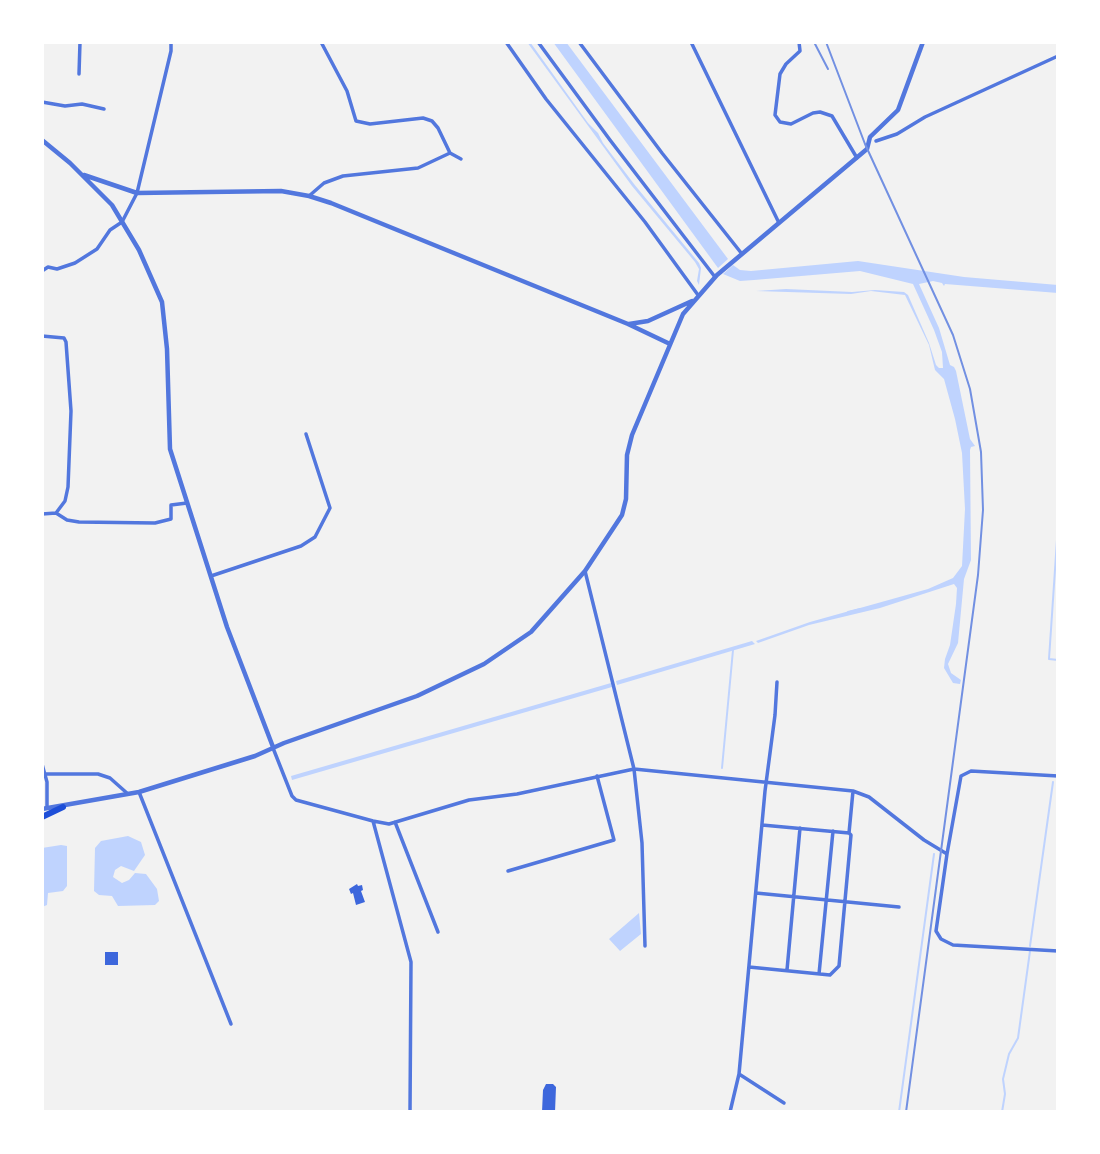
<!DOCTYPE html>
<html>
<head>
<meta charset="utf-8">
<style>
  body { margin:0 }
  #map { position:relative; width:1100px; height:1154px; overflow:hidden; background:#f2f2f2; font-family:"Playfair Display",serif }
  canvas { display:block }
  .frame { position:absolute; inset:0; border:44px solid #fff; pointer-events:none }
</style>
</head>
<body>
<div id="map">
<canvas width="1100" height="1154"></canvas>
<div class="frame"></div>
</div>
<script>
const c = document.querySelector('canvas').getContext('2d');
c.lineJoin = 'round';
function fill(path, color) {
  c.fillStyle = color;
  c.fill(path, 'evenodd');
}
function shape(rows) {
  const path = new Path2D();
  for (const r of rows) {
    path.moveTo(r[0], r[1]);
    for (let i = 2; i < r.length; i += 2) path.lineTo(r[i], r[i + 1]);
  }
  return path;
}
function strokePath(path, color, width, dash) {
  c.strokeStyle = color;
  c.lineWidth = width;
  c.lineCap = dash ? 'butt' : 'round';
  c.setLineDash(dash || []);
  c.stroke(path);
}
fill(shape([
  [527,42,530,42,588,123,598,133,603,143,634,184,699,263,701,268,699,285,697,281,699,269,695,262,632,186],
  [553,42,566,42,728,259,718,268],
  [858,261,964,277,1058,285,1058,293,945,284,944,286,942,283,933,281,919,284,939,328,950,365,954,367,956,371,970,439,975,446,971,447,970,450,971,560,964,579,958,643,948,664,951,673,961,680,960,684,953,683,944,668,945,659,950,645,956,604,957,588,954,584,880,608,809,625,758,643,756,641,810,622,928,589,953,578,962,566,965,509,962,453,955,419,944,379,935,370,929,345,905,295,871,291,851,294,756,291,786,289,852,292,875,290,904,292,908,295,929,343,936,365,939,368,943,368,942,352,934,330,913,284,860,271,754,280,740,281,723,274,733,265,740,270,751,271],
  [752,641,755,644,617,685,616,681],
  [611,683,612,687,292,780,291,776],
  [128,836,141,842,145,855,134,871,121,866,115,870,113,877,122,883,129,880,135,873,146,874,157,889,159,901,155,905,118,906,112,896,99,895,94,891,95,848,101,841],
  [61,845,67,846,67,886,63,891,48,893,47,905,42,907,42,848],
  [639,913,641,934,620,951,609,939]
]), '#bfd3fe');
strokePath(shape([
  [1058,525,1049,659,1058,660],
  [848,612,860,609],
  [722,768,733,650],
  [1030,946,1053,782],
  [899,1112,934,854],
  [1002,1112,1005,1094,1003,1079,1009,1054,1018,1038,1030,951]
]), '#bfd3fe', 2);
fill(shape([
  [357,884,358,886,362,885,363,890,361,891,365,902,356,905,353,893,351,894,349,889],
  [105,952,118,952,118,965,105,965],
  [546,1084,553,1084,556,1087,555,1112,542,1112,543,1090]
]), '#3d67dc');
strokePath(shape([
  [321,42,347,91,356,121,370,124,423,118,432,121,438,128,450,153,461,159],
  [506,42,546,99,645,222,698,295],
  [538,42,610,140,715,277],
  [579,42,662,153,742,254],
  [691,42,779,223],
  [799,42,800,51,786,64,780,74,775,115,780,122,791,124,813,113,820,112,832,116,857,158],
  [79,74,80,42],
  [42,102,65,106,82,104,104,109],
  [876,141,897,134,925,117,1058,56],
  [309,196,324,183,343,176,418,168,450,153],
  [42,271,48,267,57,269,75,263,97,249,110,230,122,222,137,193,171,51,171,42],
  [42,336,64,338,66,342,71,411,68,487,65,501,56,513,42,514],
  [56,513,67,520,79,522,155,523,171,519,171,505,187,503],
  [585,571,634,769,642,843,645,946],
  [211,576,301,546,315,537,330,508,306,434],
  [777,682,775,715,765,791,739,1074,784,1103],
  [273,748,292,796,296,800,373,821,389,824,469,800,517,794,634,769,853,791,849,833,762,825],
  [42,764,47,782,47,808],
  [46,774,98,774,110,778,128,794],
  [1058,776,971,771,961,776,947,854,936,931,941,939,953,945,1058,951],
  [853,791,869,797,924,840,947,854],
  [139,792,231,1024],
  [373,821,411,962,410,1112],
  [395,822,438,932],
  [508,871,614,840,597,776],
  [756,893,899,907],
  [749,967,830,975,839,966,851,835,849,833],
  [787,970,800,828],
  [819,974,833,831],
  [730,1112,739,1074]
]), '#5277de', 3.5);
strokePath(shape([
  [42,140,70,163,112,205,139,250,162,302,167,349,170,449,227,627,273,747],
  [84,175,137,193,281,191,309,196,331,203,628,324,670,344],
  [629,324,648,321,692,301],
  [42,809,139,792,255,756,284,743,417,696,484,664,531,632,585,571,622,515,626,499,627,455,632,435,683,314,717,275,867,149,870,137,898,110,923,42]
]), '#5277de', 4.5);
strokePath(shape([
  [42,817,63,807]
]), '#1d4ed8', 6);
strokePath(shape([
  [814,42,828,69],
  [826,42,865,144,953,335,970,389,981,452,983,510,978,575,906,1112]
]), '#7290e2', 2);
</script>
</body>
</html>
